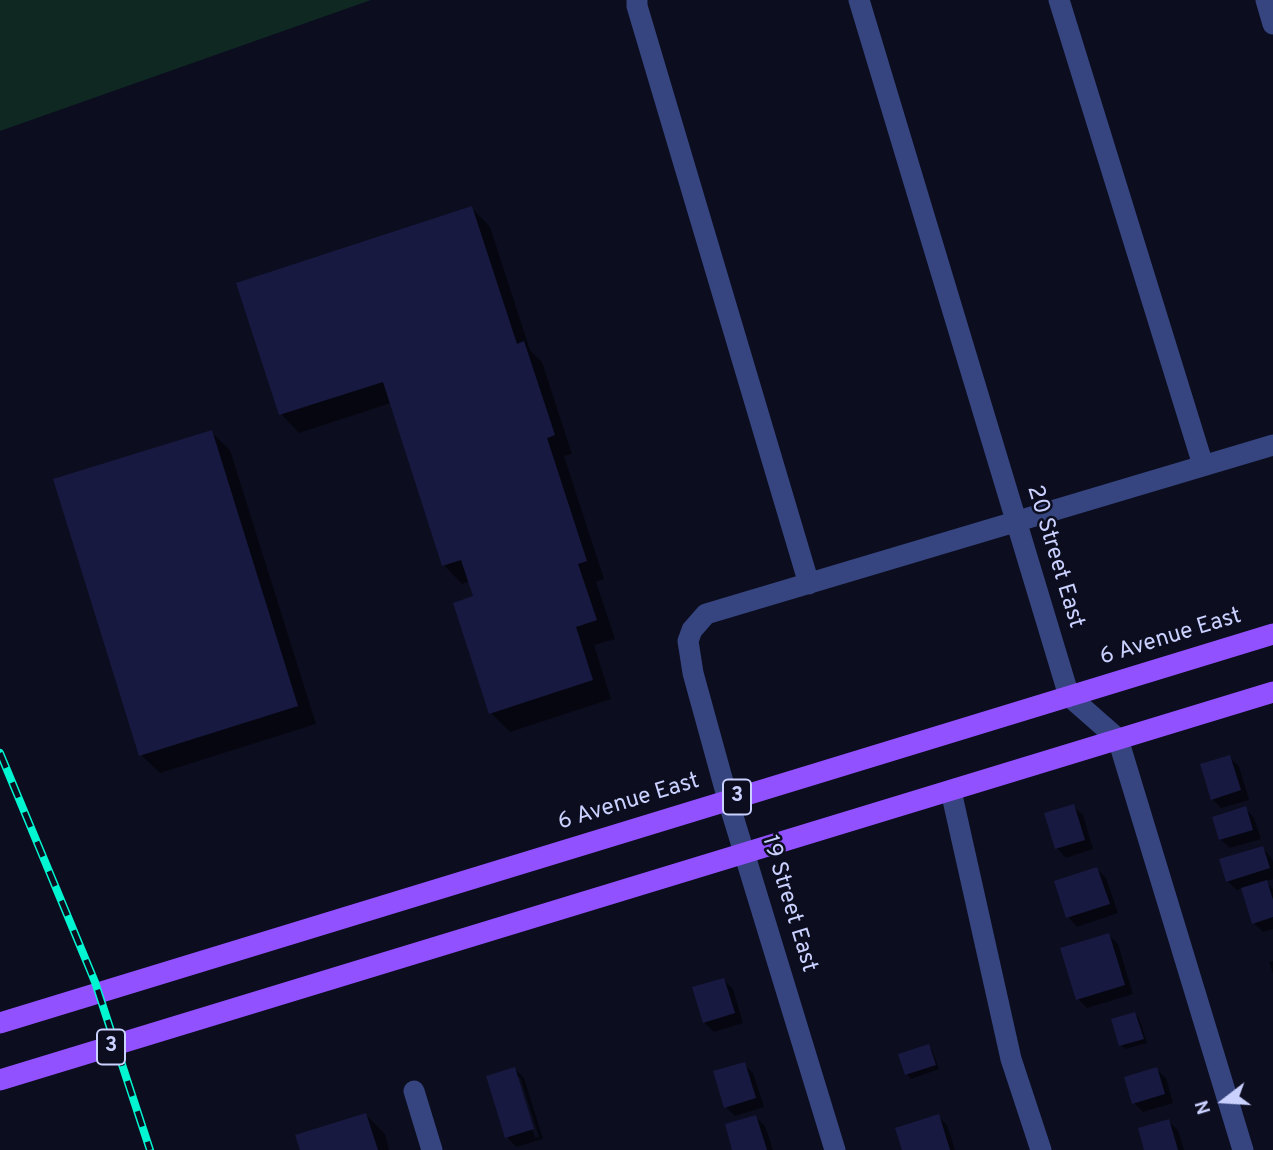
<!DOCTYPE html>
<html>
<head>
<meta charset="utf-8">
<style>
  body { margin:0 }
  #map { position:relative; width:1273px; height:1150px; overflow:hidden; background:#0c0d1f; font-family:Overpass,sans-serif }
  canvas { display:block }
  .north { position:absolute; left:1189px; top:1066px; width:70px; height:70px; -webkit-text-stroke:5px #0c0d1f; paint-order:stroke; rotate:253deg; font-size:19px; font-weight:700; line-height:28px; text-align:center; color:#cad1ff }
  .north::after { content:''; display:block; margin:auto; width:24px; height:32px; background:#cad1ff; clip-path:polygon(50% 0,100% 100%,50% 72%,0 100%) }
</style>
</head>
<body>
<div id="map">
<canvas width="1273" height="1150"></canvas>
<div class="north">N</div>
</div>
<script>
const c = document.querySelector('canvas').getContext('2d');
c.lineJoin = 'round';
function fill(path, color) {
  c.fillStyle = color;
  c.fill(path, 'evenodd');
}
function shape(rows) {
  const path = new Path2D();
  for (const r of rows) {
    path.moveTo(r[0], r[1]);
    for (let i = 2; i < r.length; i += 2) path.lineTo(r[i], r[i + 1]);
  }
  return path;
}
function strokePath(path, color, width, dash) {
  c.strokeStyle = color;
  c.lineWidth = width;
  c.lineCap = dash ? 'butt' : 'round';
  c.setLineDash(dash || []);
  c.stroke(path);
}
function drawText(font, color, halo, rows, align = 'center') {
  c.font = font + ' Overpass,sans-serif';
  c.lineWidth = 5;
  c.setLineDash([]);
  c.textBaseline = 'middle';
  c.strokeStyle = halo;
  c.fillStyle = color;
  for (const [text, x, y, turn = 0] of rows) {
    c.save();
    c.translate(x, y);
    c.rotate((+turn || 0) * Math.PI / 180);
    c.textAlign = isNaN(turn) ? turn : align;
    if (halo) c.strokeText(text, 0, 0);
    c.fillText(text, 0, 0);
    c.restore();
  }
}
fill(shape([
  [0,0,371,0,0,131]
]), '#0f2922');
fill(shape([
  [472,208,490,227,530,350,542,362,572,454,564,456,604,579,596,582,615,639,594,645,611,699,510,732,491,713,475,597,470,581,462,584,444,565,391,403,299,433,281,414],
  [211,432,230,450,316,724,160,773,141,755],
  [1229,757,1239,766,1249,800,1221,808,1212,799],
  [1073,806,1083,815,1093,849,1066,858,1057,848],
  [1245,808,1254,818,1261,839,1230,848,1220,839],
  [1262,848,1271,857,1273,862,1273,879,1265,881,1273,889,1273,929,1263,932,1254,923,1243,888,1237,890,1227,881],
  [1097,869,1106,878,1118,913,1077,927,1068,917],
  [1109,935,1118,944,1133,994,1087,1008,1078,999],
  [1273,961,1273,974,1269,962],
  [723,979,733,989,743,1023,714,1032,704,1022],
  [1135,1014,1139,1018,1147,1043,1125,1049,1121,1045],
  [928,1046,932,1050,939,1069,911,1079,907,1074,900,1055],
  [744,1064,753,1073,764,1107,735,1116,726,1107],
  [515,1069,524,1078,543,1139,516,1147,507,1137],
  [517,1077,520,1077,539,1137,535,1138],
  [1156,1069,1166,1078,1173,1103,1143,1112,1134,1103],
  [366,1115,385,1134,389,1150,302,1150],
  [938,1116,947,1125,955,1150,904,1150],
  [756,1117,765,1126,773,1150,734,1150],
  [1168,1121,1178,1130,1184,1150,1146,1150]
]), '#0007');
fill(shape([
  [472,206,517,344,524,341,555,435,547,438,587,561,578,564,597,620,576,627,593,680,489,714,453,603,473,596,461,560,442,566,383,382,279,415,236,283],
  [212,430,298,706,139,756,53,479],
  [1230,755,1241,790,1211,800,1200,764],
  [1074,804,1085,840,1055,849,1044,813],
  [1246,806,1253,830,1219,840,1212,817],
  [1263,846,1270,868,1226,882,1219,859],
  [1097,867,1110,904,1066,918,1054,881],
  [1267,880,1273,900,1273,917,1252,924,1241,888],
  [1109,933,1125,985,1076,1000,1060,948],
  [724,978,735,1013,703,1023,692,987],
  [1135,1012,1144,1039,1119,1046,1111,1019],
  [929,1044,936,1065,905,1075,898,1054],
  [745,1062,756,1098,724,1108,713,1071],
  [515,1067,534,1129,505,1138,486,1076],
  [1157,1067,1165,1094,1132,1104,1124,1077],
  [366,1113,378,1150,300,1150,295,1135],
  [939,1114,950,1150,902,1150,895,1128],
  [756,1115,767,1150,732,1150,725,1124],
  [1169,1119,1178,1150,1144,1150,1138,1128]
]), '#181940');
strokePath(shape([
  [637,0,637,6,809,584],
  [859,0,1069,696,1118,739,1243,1150],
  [1059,0,1203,465],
  [1266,0,1273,24],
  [951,791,1011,1059,1041,1150],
  [414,1091,432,1150],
  [835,1150,728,800,693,673,688,641,692,630,706,614,1273,445]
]), '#36457f', 21);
strokePath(shape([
  [0,1023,1273,634],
  [0,1080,1273,692]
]), '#9251ff', 21);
const rail = shape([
  [0,753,95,982,150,1150]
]);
strokePath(rail, '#00f5d0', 8);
strokePath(rail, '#0c0d1f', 5, [16]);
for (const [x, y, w] of [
  [737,797,28],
  [111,1047,28]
]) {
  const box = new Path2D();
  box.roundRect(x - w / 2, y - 17.5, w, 35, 5);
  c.fillStyle = '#0c0d1f';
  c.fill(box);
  strokePath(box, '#cad1ff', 2);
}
drawText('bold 21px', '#cad1ff', null, [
  ["3",737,797],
  ["3",111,1047]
]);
drawText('23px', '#cad1ff', '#0c0d1f', [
  ["20 Street East",1054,557,73],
  ["6 Avenue East",1171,638,-17],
  ["6 Avenue East",629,803,-17],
  ["19 Street East",788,904,73]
]);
</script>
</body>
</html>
